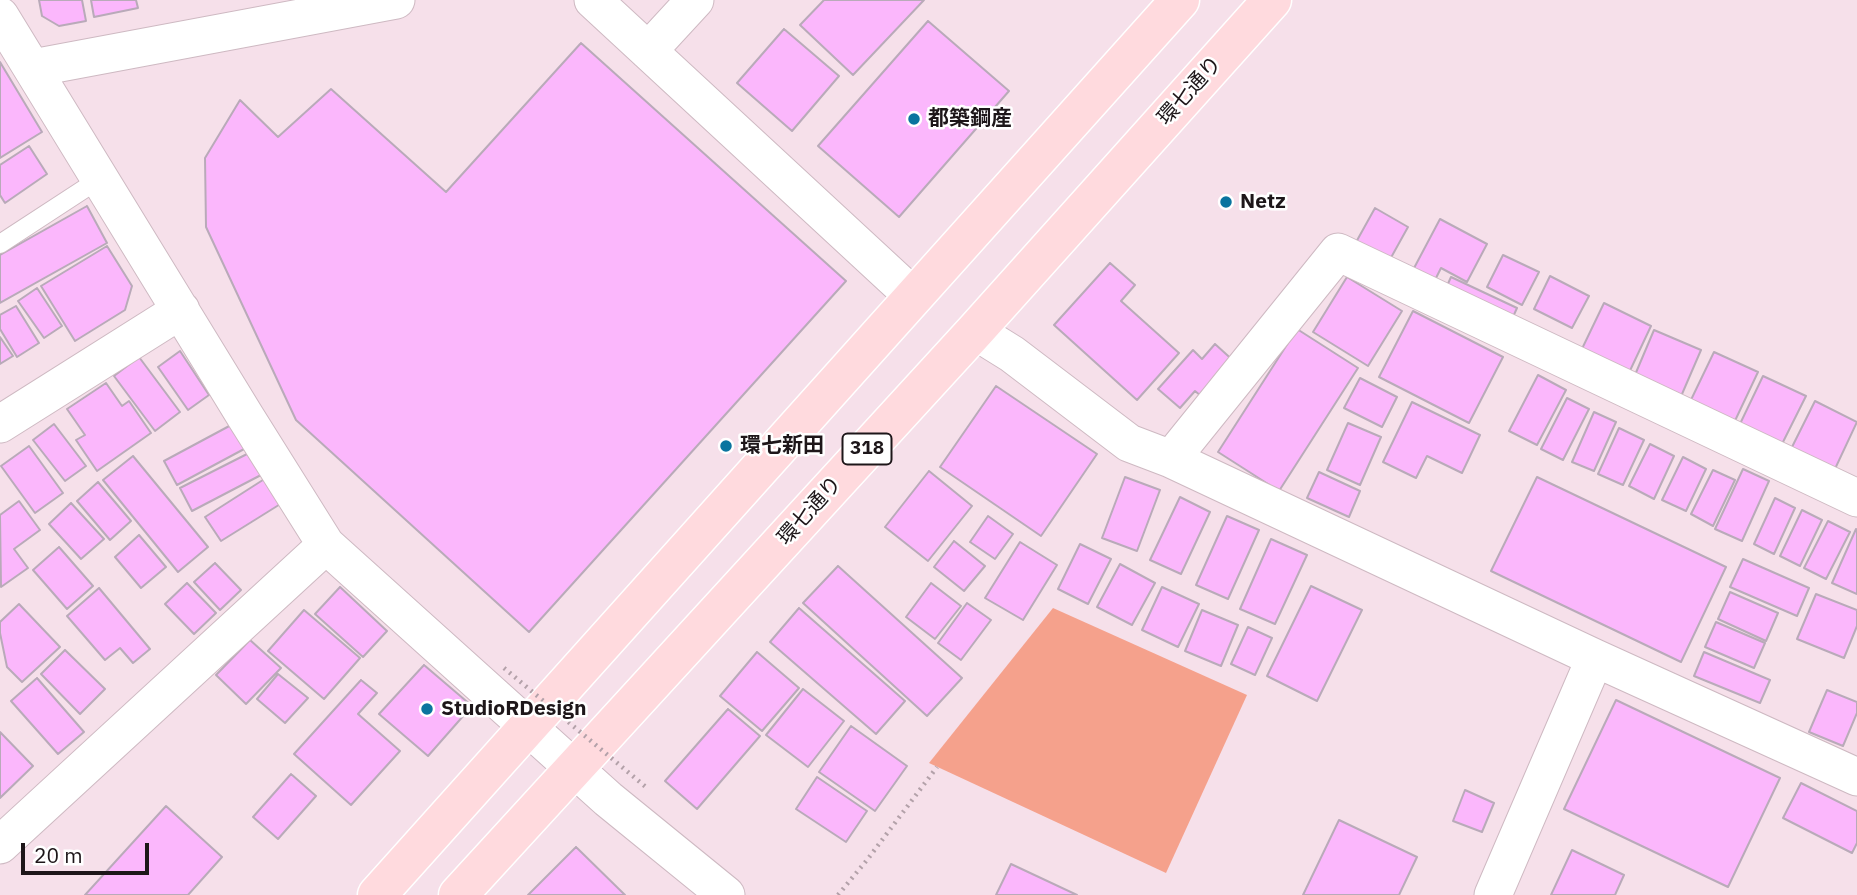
<!DOCTYPE html>
<html>
<head>
<meta charset="utf-8">
<style>
  body { margin:0 }
  #map { position:relative; width:1857px; height:895px; overflow:hidden; background:#f6e0ea; font-family:"IBM Plex Sans",sans-serif }
  canvas { display:block }
  .scale { position:absolute; left:21px; top:843px; width:128px; height:32px; box-sizing:border-box; border:4px solid #1d1619; border-top:0; padding-left:9px; font-size:21px; line-height:24px; white-space:nowrap; color:#1d1619; -webkit-text-stroke:5px #fff; paint-order:stroke }
</style>
</head>
<body>
<div id="map">
<canvas width="1857" height="895"></canvas>
<div class="scale">20 m</div>
</div>
<script>
const c = document.querySelector('canvas').getContext('2d');
c.lineJoin = 'round';
function fill(path, color) {
  c.fillStyle = color;
  c.fill(path, 'evenodd');
}
function shape(rows) {
  const path = new Path2D();
  for (const r of rows) {
    path.moveTo(r[0], r[1]);
    for (let i = 2; i < r.length; i += 2) path.lineTo(r[i], r[i + 1]);
  }
  return path;
}
function strokePath(path, color, width, dash) {
  c.strokeStyle = color;
  c.lineWidth = width;
  c.lineCap = dash ? 'butt' : 'round';
  c.setLineDash(dash || []);
  c.stroke(path);
}
function drawText(font, color, halo, rows, align = 'center') {
  c.font = font + ' "IBM Plex Sans","Noto Sans JP",sans-serif';
  c.lineWidth = 5;
  c.setLineDash([]);
  c.textBaseline = 'middle';
  c.strokeStyle = halo;
  c.fillStyle = color;
  for (const [text, x, y, turn = 0] of rows) {
    c.save();
    c.translate(x, y);
    c.rotate((+turn || 0) * Math.PI / 180);
    c.textAlign = isNaN(turn) ? turn : align;
    if (halo) c.strokeText(text, 0, 0);
    c.fillText(text, 0, 0);
    c.restore();
  }
}
fill(shape([
  [1053,608,1247,695,1166,873,929,763]
]), '#f5a18c');
const building = shape([
  [39,0,82,0,86,21,59,26,42,16,39,0],
  [91,0,136,0,138,8,94,17,91,0],
  [824,0,924,0,853,75,800,25,824,0],
  [928,21,1009,91,899,217,818,146,928,21],
  [784,29,839,76,792,131,737,83,784,29],
  [581,43,846,281,529,632,296,420,206,227,205,158,240,100,278,137,331,89,446,192,581,43],
  [0,62,42,132,0,158,0,62],
  [29,146,47,174,5,203,0,195,0,165,29,146],
  [87,206,107,243,0,303,0,255,87,206],
  [1375,208,1408,227,1388,263,1355,244,1375,208],
  [1440,219,1487,244,1467,282,1441,268,1434,282,1413,270,1440,219],
  [107,246,132,286,125,310,75,341,41,286,107,246],
  [1503,255,1539,272,1522,305,1487,287,1503,255],
  [1110,263,1135,285,1121,301,1179,353,1137,400,1054,325,1110,263],
  [1550,276,1589,296,1572,328,1534,309,1550,276],
  [1347,277,1402,311,1368,366,1313,332,1347,277],
  [1451,277,1517,308,1508,328,1442,297,1451,277],
  [37,288,62,326,44,338,18,301,37,288],
  [1604,303,1651,326,1627,377,1579,355,1604,303],
  [16,306,39,343,17,357,0,329,0,315,16,306],
  [1413,311,1503,357,1469,423,1379,377,1413,311],
  [1297,329,1358,368,1279,491,1218,452,1297,329],
  [1654,330,1701,350,1679,401,1632,382,1654,330],
  [0,337,13,356,0,364,0,337],
  [1215,344,1237,364,1206,400,1195,391,1180,408,1158,389,1193,350,1202,359,1215,344],
  [180,351,209,395,188,410,158,367,180,351],
  [1714,352,1758,372,1733,425,1689,404,1714,352],
  [139,357,180,412,155,431,114,376,139,357],
  [1538,375,1566,390,1537,445,1509,431,1538,375],
  [1763,376,1806,396,1781,446,1739,426,1763,376],
  [1360,378,1397,397,1382,427,1344,408,1360,378],
  [106,383,122,406,129,401,151,433,97,471,76,440,85,435,67,409,106,383],
  [996,386,1097,454,1041,536,940,467,996,386],
  [1567,398,1589,409,1563,460,1541,449,1567,398],
  [1815,401,1857,422,1834,471,1791,449,1815,401],
  [1412,402,1480,435,1462,473,1427,456,1416,478,1383,462,1412,402],
  [1594,412,1616,422,1594,471,1572,462,1594,412],
  [1348,423,1381,437,1360,485,1327,470,1348,423],
  [54,424,86,466,65,481,33,440,54,424],
  [233,424,246,448,177,485,164,461,233,424],
  [1619,428,1644,440,1623,485,1598,474,1619,428],
  [1650,444,1674,456,1654,499,1629,486,1650,444],
  [29,446,63,493,35,513,1,466,29,446],
  [249,453,261,475,192,511,180,488,249,453],
  [133,456,208,547,178,572,103,480,133,456],
  [1683,457,1706,469,1686,511,1662,500,1683,457],
  [1743,469,1769,481,1742,541,1715,529,1743,469],
  [1713,470,1735,480,1713,526,1691,514,1713,470],
  [929,471,972,506,928,561,885,527,929,471],
  [1319,472,1360,491,1349,517,1307,498,1319,472],
  [1125,477,1160,490,1137,551,1102,538,1125,477],
  [1537,477,1726,567,1681,662,1491,571,1537,477],
  [266,478,282,503,221,541,205,517,266,478],
  [98,482,131,521,110,540,77,501,98,482],
  [1180,497,1210,512,1181,574,1150,560,1180,497],
  [1775,498,1795,508,1774,554,1754,544,1775,498],
  [19,501,40,530,14,549,28,568,1,587,0,515,19,501],
  [71,503,104,539,81,559,49,524,71,503],
  [1802,510,1822,520,1800,566,1780,556,1802,510],
  [988,516,1013,534,995,559,970,542,988,516],
  [1227,516,1259,530,1228,599,1196,585,1227,516],
  [1828,521,1850,532,1826,579,1804,568,1828,521],
  [1856,529,1857,530,1857,594,1832,583,1856,529],
  [139,535,166,567,141,588,115,557,139,535],
  [1271,539,1307,555,1275,624,1240,609,1271,539],
  [954,541,985,566,964,591,934,567,954,541],
  [1020,542,1057,565,1023,620,985,598,1020,542],
  [1080,544,1111,559,1088,604,1058,589,1080,544],
  [59,547,93,586,67,609,33,570,59,547],
  [1743,559,1809,588,1797,616,1730,587,1743,559],
  [215,563,241,590,220,610,194,582,215,563],
  [1120,564,1155,583,1132,625,1097,607,1120,564],
  [838,566,962,678,927,716,803,603,838,566],
  [187,583,216,613,194,634,165,604,187,583],
  [931,583,961,606,935,639,906,617,931,583],
  [1311,586,1362,610,1317,701,1267,676,1311,586],
  [340,587,387,631,363,657,315,614,340,587],
  [1162,587,1199,604,1178,647,1142,630,1162,587],
  [99,588,150,649,133,663,120,648,105,660,67,616,99,588],
  [1730,592,1778,613,1766,641,1718,619,1730,592],
  [1816,594,1857,610,1857,626,1844,658,1797,639,1816,594],
  [967,603,991,620,961,660,938,643,967,603],
  [19,604,60,647,22,682,7,667,0,633,0,622,19,604],
  [799,608,905,701,876,734,770,642,799,608],
  [304,610,360,658,324,699,268,651,304,610],
  [1202,610,1238,625,1221,666,1185,651,1202,610],
  [1716,622,1765,643,1754,668,1705,647,1716,622],
  [1248,627,1272,638,1255,675,1231,664,1248,627],
  [250,640,281,668,246,704,216,675,250,640],
  [65,650,105,689,80,714,41,674,65,650],
  [757,652,799,688,762,731,720,696,757,652],
  [1704,652,1770,680,1760,703,1694,676,1704,652],
  [424,665,472,706,428,756,379,714,424,665],
  [278,674,308,698,285,723,257,699,278,674],
  [37,678,84,732,58,754,11,701,37,678],
  [361,680,377,693,358,714,400,751,351,805,294,754,361,680],
  [803,689,844,721,808,767,766,735,803,689],
  [1827,690,1857,702,1857,713,1843,746,1809,732,1827,690],
  [1616,700,1780,778,1728,887,1564,809,1616,700],
  [728,709,760,736,697,809,665,781,728,709],
  [851,726,907,766,875,811,819,772,851,726],
  [0,732,33,766,0,798,0,732],
  [291,774,316,796,278,839,253,817,291,774],
  [817,777,867,811,846,842,796,809,817,777],
  [1801,783,1857,811,1857,843,1852,853,1783,818,1801,783],
  [1465,790,1494,803,1482,832,1453,821,1465,790],
  [166,806,222,857,188,895,85,895,166,806],
  [1339,820,1417,857,1399,895,1303,895,1339,820],
  [576,847,625,895,528,895,576,847],
  [1572,850,1624,875,1615,895,1551,895,1572,850],
  [1011,864,1077,895,996,895,1011,864]
]);
fill(building, '#fbb7fc');
strokePath(building, '#b9aab9', 2);
const lane = shape([
  [0,244,101,178]
]);
const street = shape([
  [593,0,913,296],
  [0,16,245,416,326,545,608,799,726,895],
  [648,51,695,0],
  [33,68,396,0],
  [975,331,1012,354,1129,443,1171,459,1595,658,1857,777],
  [0,424,181,310],
  [1171,459,1338,252,1857,498],
  [0,845,326,545],
  [1493,895,1595,658]
]);
const primary = shape([
  [377,895,1180,0],
  [458,895,975,331,1272,0]
]);
strokePath(lane, '#ceb9c2', 20);
strokePath(street, '#ceb9c2', 39);
strokePath(primary, '#fff', 41);
strokePath(shape([
  [838,895,867,860,937,767]
]), '#b3a1a9', 4.5, [2, 5]);
strokePath(lane, '#fff', 18);
strokePath(street, '#fff', 37);
strokePath(primary, '#ffdade', 38);
strokePath(shape([
  [504,668,647,788]
]), '#b3a1a9', 4.5, [2, 5]);
for (const [x, y, r, color] of [
  [914,119,7,"#0a749f"],
  [1226,202,7,"#0a749f"],
  [726,446,7,"#0a749f"],
  [427,709,7,"#0a749f"]
]) {
  const dot = new Path2D();
  dot.arc(x, y, r, 0, 2 * Math.PI);
  c.fillStyle = color;
  c.fill(dot);
  strokePath(dot, '#fff', 2.5);
}
for (const [x, y, w] of [
  [867,449,49]
]) {
  const box = new Path2D();
  box.roundRect(x - w / 2, y - 15.5, w, 31, 5);
  c.fillStyle = '#fff';
  c.fill(box);
  strokePath(box, '#1d1619', 2);
}
drawText('bold 19px', '#1d1619', null, [
  ["318",867,449]
]);
drawText('21px', '#1d1619', '#fff', [
  ["環七通り",1190,91,-48],
  ["環七通り",810,511,-48]
]);
drawText('bold 21px', '#1d1619', '#fff', [
  ["都築鋼産",928,119],
  ["Netz",1240,202],
  ["環七新田",740,446],
  ["StudioRDesign",441,709]
], 'left');
</script>
</body>
</html>
